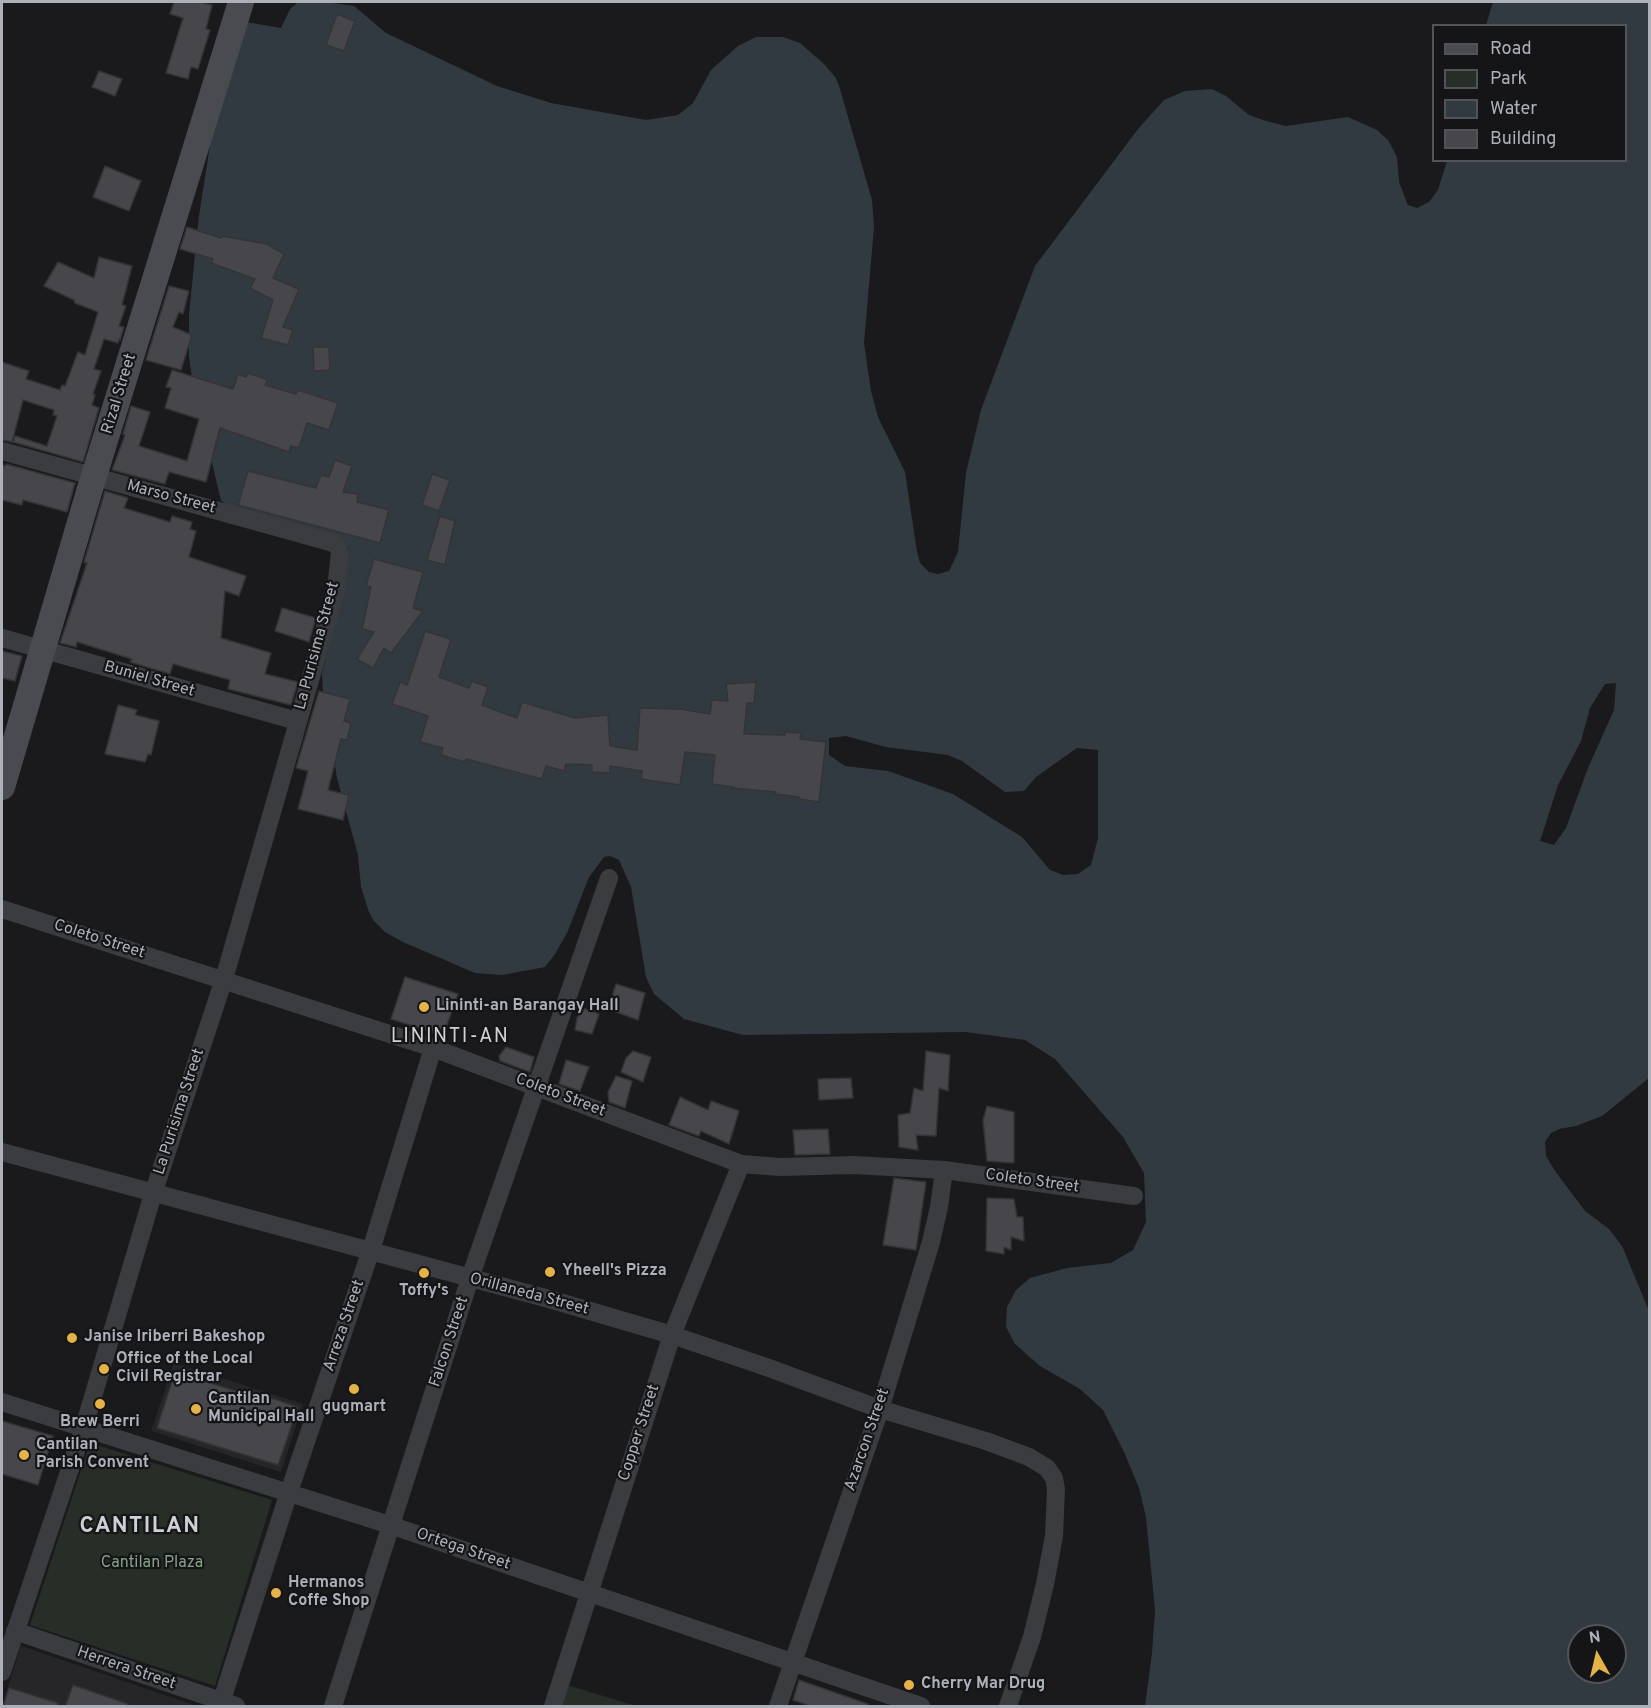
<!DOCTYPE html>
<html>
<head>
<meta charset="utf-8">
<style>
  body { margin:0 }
  #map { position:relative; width:1651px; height:1708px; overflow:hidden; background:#1a1a1c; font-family:Overpass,sans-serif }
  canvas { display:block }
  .frame { position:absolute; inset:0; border:3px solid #adb1ba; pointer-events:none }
  .legend { position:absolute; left:1432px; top:24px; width:195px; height:138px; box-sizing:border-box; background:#151517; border:2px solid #525358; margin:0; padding:8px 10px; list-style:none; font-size:18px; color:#adb1ba }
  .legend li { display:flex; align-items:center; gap:12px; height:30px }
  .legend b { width:30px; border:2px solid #525358 }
  .north { position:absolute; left:1567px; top:1624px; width:60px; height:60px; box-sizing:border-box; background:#151517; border:2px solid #525358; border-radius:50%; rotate:352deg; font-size:16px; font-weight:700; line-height:24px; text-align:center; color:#adb1ba }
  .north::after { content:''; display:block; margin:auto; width:21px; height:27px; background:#e5b248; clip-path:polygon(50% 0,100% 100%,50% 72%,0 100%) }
</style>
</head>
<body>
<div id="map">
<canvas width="1651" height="1708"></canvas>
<div class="frame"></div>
<ul class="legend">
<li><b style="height:8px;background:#494b50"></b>Road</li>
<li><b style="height:16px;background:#262e27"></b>Park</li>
<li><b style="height:16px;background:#323a41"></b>Water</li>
<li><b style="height:16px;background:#47474b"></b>Building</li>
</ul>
<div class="north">N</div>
</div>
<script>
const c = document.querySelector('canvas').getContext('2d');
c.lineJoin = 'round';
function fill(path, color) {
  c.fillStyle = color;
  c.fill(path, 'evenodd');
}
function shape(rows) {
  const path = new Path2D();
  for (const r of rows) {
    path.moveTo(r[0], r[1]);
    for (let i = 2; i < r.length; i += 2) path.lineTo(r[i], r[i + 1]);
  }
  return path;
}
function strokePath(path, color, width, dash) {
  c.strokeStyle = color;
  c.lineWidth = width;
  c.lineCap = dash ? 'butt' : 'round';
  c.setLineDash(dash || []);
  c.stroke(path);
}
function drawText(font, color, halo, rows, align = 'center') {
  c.font = font + ' Overpass,sans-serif';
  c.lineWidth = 4.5;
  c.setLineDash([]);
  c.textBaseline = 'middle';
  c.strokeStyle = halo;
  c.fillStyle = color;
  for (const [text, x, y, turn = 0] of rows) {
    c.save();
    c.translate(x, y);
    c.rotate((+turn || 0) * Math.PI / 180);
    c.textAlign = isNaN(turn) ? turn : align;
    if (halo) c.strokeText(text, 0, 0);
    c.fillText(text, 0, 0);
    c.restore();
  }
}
fill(shape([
  [174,1363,303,1404,281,1472,151,1431],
  [21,1646,197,1706,2,1706]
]), '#262629');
fill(shape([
  [90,1443,272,1500,215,1686,30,1625],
  [567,1685,636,1706,560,1706]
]), '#262e27');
fill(shape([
  [325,2,354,6,386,33,497,86,551,103,646,120,678,115,693,103,711,70,738,46,756,37,783,37,800,43,824,64,836,78,840,89,872,200,874,227,864,343,871,391,878,417,905,472,917,552,920,563,929,572,938,574,949,571,958,552,966,473,981,410,1035,266,1138,129,1164,100,1185,91,1212,89,1226,96,1249,115,1266,121,1286,126,1348,117,1377,130,1388,140,1397,157,1399,182,1408,205,1417,208,1429,202,1438,190,1447,161,1626,160,1626,26,1486,25,1493,2,1649,2,1649,1078,1602,1116,1576,1126,1559,1129,1551,1133,1545,1142,1546,1156,1555,1171,1585,1211,1609,1229,1622,1246,1649,1311,1649,1706,1145,1706,1152,1653,1155,1610,1146,1517,1139,1488,1125,1454,1103,1410,1080,1389,1040,1366,1015,1344,1006,1327,1007,1307,1016,1290,1030,1278,1067,1268,1111,1263,1133,1250,1146,1222,1144,1173,1123,1137,1055,1059,1025,1040,966,1032,743,1035,684,1019,654,994,646,977,631,887,619,860,610,856,604,857,589,877,567,933,555,954,545,967,502,975,475,973,403,942,385,932,374,921,369,912,361,887,358,855,337,778,323,693,322,673,346,579,349,549,342,538,245,516,221,501,203,423,194,392,189,357,189,314,199,216,213,126,246,22,281,28,290,9,297,3],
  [1616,683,1614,710,1588,768,1566,828,1554,845,1540,841,1558,785,1581,741,1590,708,1605,684],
  [846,736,886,747,948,755,962,761,1005,792,1024,791,1036,777,1077,748,1098,750,1098,838,1091,865,1078,874,1063,875,1050,870,1022,837,953,794,888,771,845,766,829,755,829,738],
  [1579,1636,1615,1636,1615,1672,1579,1672]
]), '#323a41');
const building = shape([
  [174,2,200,2,212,5,206,29,210,30,198,69,191,67,188,79,166,73,183,18,170,14,174,2],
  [337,14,355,21,344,51,326,45,337,14],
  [99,71,122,79,115,96,92,87,99,71],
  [105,166,141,181,129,211,93,197,105,166],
  [187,227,221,238,222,236,267,244,284,254,273,278,299,289,283,327,293,330,288,345,261,338,273,300,250,288,255,279,211,263,213,259,180,249,187,227],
  [99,257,132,266,122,305,126,306,119,326,124,327,120,340,119,339,118,343,104,339,94,369,101,371,93,394,95,395,92,405,99,408,83,462,13,442,15,436,47,446,57,416,53,415,54,410,23,400,12,442,2,440,2,362,29,371,26,379,60,390,62,385,65,386,78,352,85,355,98,312,75,303,74,300,44,286,58,262,94,278,99,257],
  [169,286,189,291,183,314,179,312,173,327,192,335,181,370,146,360,169,286],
  [313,347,329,347,330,370,314,371,313,347],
  [172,370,233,389,238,374,246,377,248,373,268,380,265,385,296,394,298,390,338,403,329,430,307,423,299,448,291,446,289,452,220,428,206,482,169,472,165,484,112,470,125,435,123,434,131,406,150,412,139,446,187,461,199,419,165,408,171,388,166,387,172,370],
  [335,460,352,466,343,492,358,494,357,502,389,510,380,543,238,505,248,471,316,488,321,475,329,477,335,460],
  [6,464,75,483,67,512,23,500,22,505,2,500,2,465,5,466,6,464],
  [432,474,450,480,439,511,422,505,432,474],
  [105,491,128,498,124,508,170,522,172,516,192,522,190,529,196,531,189,557,246,576,239,596,225,591,221,638,271,653,265,674,298,682,291,705,228,689,230,680,173,664,170,674,130,662,132,659,77,642,76,647,60,643,87,563,84,562,105,491],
  [440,516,455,521,445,565,427,560,440,516],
  [374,559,423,572,413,608,423,611,391,653,384,648,373,668,357,659,374,632,362,629,371,587,366,586,374,559],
  [282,608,316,618,309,642,275,631,282,608],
  [425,631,451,639,439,677,469,688,472,681,488,687,482,705,517,718,522,702,575,718,608,715,610,746,637,750,640,708,680,709,710,714,712,700,728,701,726,684,756,682,754,703,747,703,744,734,785,735,785,732,801,733,800,739,826,742,819,802,799,799,799,797,775,794,776,792,733,788,733,787,712,784,715,755,685,752,680,785,641,779,642,771,610,766,610,773,592,772,592,765,566,764,564,771,546,766,542,779,466,759,465,762,441,755,443,748,420,742,428,716,392,704,400,682,407,685,425,631],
  [2,651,22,656,15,681,2,678,2,651],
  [319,691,350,699,344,721,351,723,347,740,341,739,328,790,349,795,343,820,298,809,308,771,296,768,319,691],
  [118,705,137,710,135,715,159,721,151,755,148,754,145,762,105,754,118,705],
  [405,977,458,994,443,1036,391,1019,405,977],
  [616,984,645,993,638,1020,608,1009,616,984],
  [583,1008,599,1014,592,1034,575,1030,577,1018,583,1008],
  [506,1047,534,1057,530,1072,500,1061,499,1056,506,1047],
  [633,1051,651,1057,643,1082,621,1072,626,1058,633,1051],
  [926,1051,950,1055,948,1091,939,1088,936,1136,916,1135,918,1150,899,1147,898,1115,910,1113,914,1088,923,1091,926,1051],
  [566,1060,589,1067,580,1091,559,1084,566,1060],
  [616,1076,632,1081,625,1108,609,1102,608,1092,616,1076],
  [851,1078,853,1098,819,1100,818,1079,851,1078],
  [680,1097,708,1110,711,1101,739,1111,729,1144,701,1131,699,1136,669,1125,680,1097],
  [987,1106,1014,1112,1014,1163,987,1161,983,1120,987,1106],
  [828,1129,830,1154,795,1155,793,1130,828,1129],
  [894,1178,926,1182,916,1250,883,1245,894,1178],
  [987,1198,1014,1199,1017,1217,1023,1217,1024,1241,1011,1237,1011,1250,1004,1247,1004,1254,986,1251,987,1198],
  [175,1372,255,1397,256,1393,298,1407,278,1465,157,1428,175,1372],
  [2,1421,53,1436,38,1485,2,1474,2,1421],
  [799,1680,868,1704,868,1707,813,1707,793,1700,799,1680],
  [73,1685,128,1704,128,1707,65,1707,73,1685],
  [9,1688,58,1703,57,1707,3,1707,9,1688]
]);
fill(building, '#47474b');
strokePath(building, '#343437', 1.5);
strokePath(shape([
  [2,451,330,542,337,545,340,552,336,590,224,979,153,1194,84,1427,2,1672],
  [2,638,297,721],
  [2,909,433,1048,741,1164,780,1167,854,1165,944,1170,1134,1196],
  [2,1152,549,1299,672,1335,769,1368,880,1409,986,1441,1029,1457,1047,1468,1054,1478,1056,1489,1054,1536,1045,1584,1032,1637,1008,1706],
  [2,1402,390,1525,921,1706],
  [15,1631,236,1706],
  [220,1706,289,1492,371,1250,433,1048],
  [333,1706,470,1278,609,878],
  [553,1706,672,1335,741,1164],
  [778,1706,880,1409,931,1242,939,1207,944,1170]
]), '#3b3c40', 18);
strokePath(shape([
  [2,787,89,492,241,2]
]), '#494b50', 26);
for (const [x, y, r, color] of [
  [424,1007,6,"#e5b248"],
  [550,1272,6,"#e5b248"],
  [424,1273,6,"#e5b248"],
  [72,1338,6,"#e5b248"],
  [104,1369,6,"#e5b248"],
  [354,1389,6,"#e5b248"],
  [100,1404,6,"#e5b248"],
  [196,1409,6,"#e5b248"],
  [24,1455,6,"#e5b248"],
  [276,1593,6,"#e5b248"],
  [909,1685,6,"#e5b248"]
]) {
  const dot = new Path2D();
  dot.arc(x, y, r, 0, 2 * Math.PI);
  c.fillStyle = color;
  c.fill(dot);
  strokePath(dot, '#151517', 2);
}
drawText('16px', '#adb1ba', '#151517', [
  ["Rizal Street",120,394,-73],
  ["Marso Street",171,498,15],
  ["La Purisima Street",318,646,-75],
  ["Buniel Street",149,680,16],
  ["Coleto Street",99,940,18],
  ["Coleto Street",560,1096,21],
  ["La Purisima Street",180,1112,-72],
  ["Coleto Street",1032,1182,8],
  ["Orillaneda Street",529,1295,15],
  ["Arreza Street",345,1326,-71],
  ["Falcon Street",450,1342,-72],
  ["Copper Street",640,1433,-72],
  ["Azarcon Street",868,1440,-71],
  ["Ortega Street",463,1550,19],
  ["Herrera Street",126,1669,19]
]);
drawText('bold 16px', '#adb1ba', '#151517', [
  ["Lininti-an Barangay Hall",436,1007],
  ["Yheell's Pizza",562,1272],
  ["Toffy's",424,1292,"center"],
  ["Janise Iriberri Bakeshop",84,1338],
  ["Office of the Local",116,1360],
  ["Civil Registrar",116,1378],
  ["Cantilan",208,1400],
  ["Municipal Hall",208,1418],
  ["gugmart",354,1408,"center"],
  ["Brew Berri",100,1423,"center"],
  ["Cantilan",36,1446],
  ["Parish Convent",36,1464],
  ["Hermanos",288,1584],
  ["Coffe Shop",288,1602],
  ["Cherry Mar Drug",921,1685]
], 'left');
drawText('16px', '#86a388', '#151517', [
  ["Cantilan Plaza",152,1564]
]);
c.letterSpacing = '1.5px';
drawText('20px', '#ced0d6', '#151517', [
  ["LININTI-AN",450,1038]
]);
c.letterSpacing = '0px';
c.letterSpacing = '1.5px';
drawText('bold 22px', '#ced0d6', '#151517', [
  ["CANTILAN",140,1528]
]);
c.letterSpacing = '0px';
</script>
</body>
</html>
